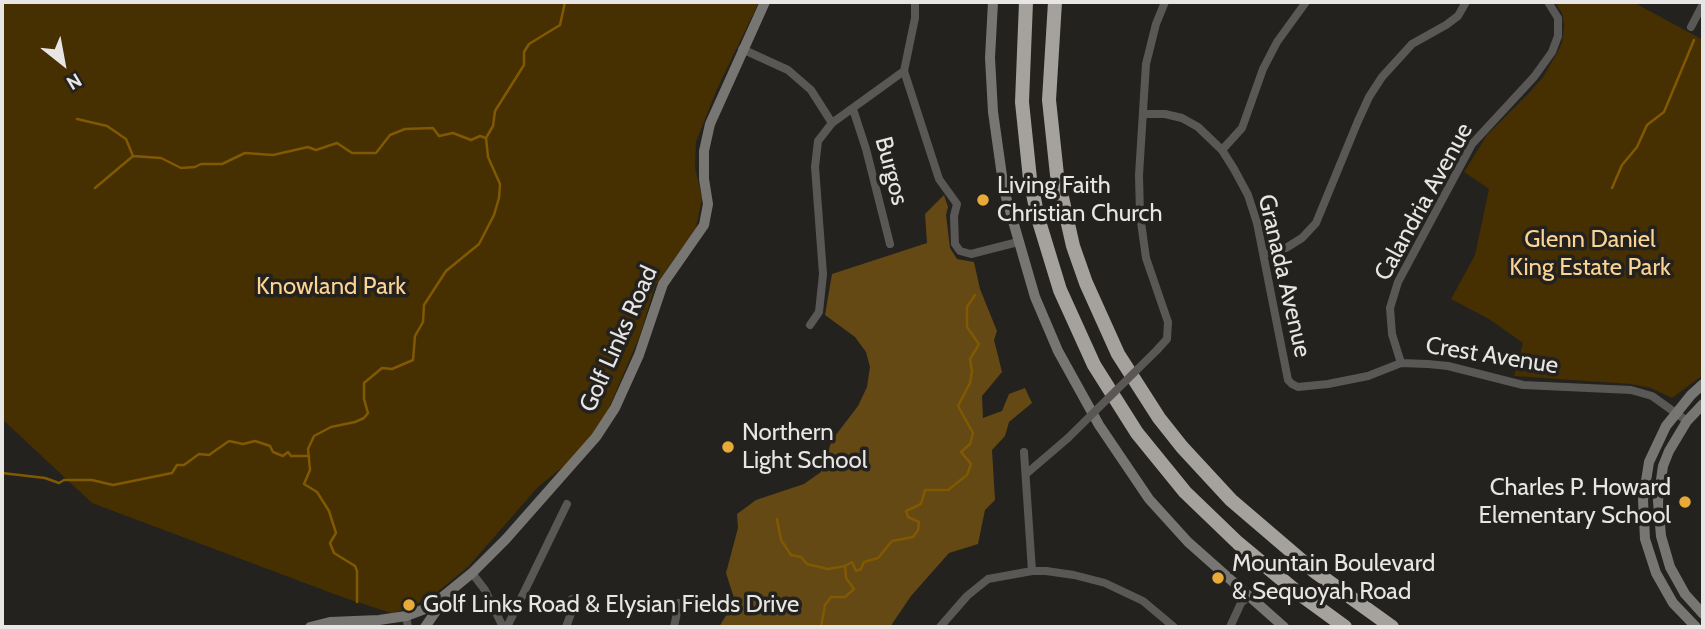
<!DOCTYPE html>
<html>
<head>
<meta charset="utf-8">
<style>
  body { margin:0 }
  #map { position:relative; width:1705px; height:629px; overflow:hidden; background:#24221e; font-family:Cabin,sans-serif }
  canvas { display:block }
  .frame { position:absolute; inset:0; border:4px solid #e7e6e4; pointer-events:none }
  .north { position:absolute; left:28px; top:28px; width:70px; height:70px; -webkit-text-stroke:5px #24221e; paint-order:stroke; rotate:149deg; font-size:19px; font-weight:700; line-height:28px; text-align:center; color:#e7e6e4 }
  .north::after { content:''; display:block; margin:auto; width:24px; height:32px; background:#e7e6e4; clip-path:polygon(50% 0,100% 100%,50% 72%,0 100%) }
</style>
</head>
<body>
<div id="map">
<canvas width="1705" height="629"></canvas>
<div class="frame"></div>
<div class="north">N</div>
</div>
<script>
const c = document.querySelector('canvas').getContext('2d');
c.lineJoin = 'round';
function fill(path, color) {
  c.fillStyle = color;
  c.fill(path, 'evenodd');
}
function shape(rows) {
  const path = new Path2D();
  for (const r of rows) {
    path.moveTo(r[0], r[1]);
    for (let i = 2; i < r.length; i += 2) path.lineTo(r[i], r[i + 1]);
  }
  return path;
}
function strokePath(path, color, width, dash) {
  c.strokeStyle = color;
  c.lineWidth = width;
  c.lineCap = dash ? 'butt' : 'round';
  c.setLineDash(dash || []);
  c.stroke(path);
}
function drawText(font, color, halo, rows, align = 'center') {
  c.font = font + ' Cabin,sans-serif';
  c.lineWidth = 7;
  c.setLineDash([]);
  c.textBaseline = 'middle';
  c.strokeStyle = halo;
  c.fillStyle = color;
  for (const [text, x, y, turn = 0] of rows) {
    c.save();
    c.translate(x, y);
    c.rotate((+turn || 0) * Math.PI / 180);
    c.textAlign = isNaN(turn) ? turn : align;
    if (halo) c.strokeText(text, 0, 0);
    c.fillText(text, 0, 0);
    c.restore();
  }
}
fill(shape([
  [2,2,759,2,717,89,696,142,695,167,702,198,696,228,655,286,640,335,609,408,592,435,565,465,538,487,468,567,431,597,403,610,391,613,342,597,92,503,2,419],
  [1555,2,1633,2,1703,40,1703,375,1672,398,1651,388,1631,384,1514,376,1523,343,1489,319,1451,299,1475,255,1489,189,1464,172,1487,135,1529,93,1543,77,1556,55,1562,43,1564,26,1562,13]
]), '#462f00');
fill(shape([
  [944,195,948,207,946,215,950,248,957,259,974,262,980,289,997,331,994,340,1002,372,982,396,983,418,1002,411,1009,394,1025,388,1032,403,1009,422,1005,436,992,450,995,500,985,510,978,544,949,553,911,596,890,627,719,627,735,601,726,573,738,528,737,514,756,500,804,484,821,472,832,440,858,406,867,387,870,367,866,352,855,337,825,315,832,274,927,243,925,214]
]), '#644915');
strokePath(shape([
  [77,119,107,126,126,139,133,156,161,158,181,168,195,167,201,164,222,164,245,153,273,155,308,147,316,150,337,143,352,153,376,153,390,135,405,129,433,128,439,136,453,133,471,140,480,136,486,138],
  [95,188,133,156],
  [1612,188,1622,165,1637,147,1647,125,1664,112,1694,40],
  [2,473,45,478,59,483,64,480,92,480,113,485,172,473,177,465,184,465,199,454,209,455,229,441,243,444,255,441,270,446,273,452,283,456,288,452,291,456,309,456],
  [777,519,781,540,791,555,801,557,807,564,828,569,845,566],
  [357,602,357,571,355,566,334,553,330,543,336,533,329,511,317,492,304,484,310,470,308,449,314,436,331,427,355,422,364,418,368,413,364,399,364,383,382,368,392,369,413,360,415,336,423,322,424,305,446,271,479,244,494,215,499,198,500,184,488,157,486,138,493,126,495,111,524,65,524,52,529,44,560,25,565,2],
  [821,627,825,605,831,597,845,597,854,589,846,578,845,566,852,562,856,571,861,569,864,562,878,558,892,541,913,537,918,530,919,522,908,517,906,511,921,504,925,490,948,490,967,475,971,464,961,452,970,444,973,433,958,406,970,383,972,371,970,359,979,344,967,327,967,307,975,295]
]), '#805902', 2.5);
strokePath(shape([
  [915,2,915,18,904,71,939,179,957,204,954,216,955,244,960,251,971,254,1018,242],
  [1691,27,1703,4],
  [742,49,788,70,811,90,832,123],
  [853,109,866,149,890,244],
  [1144,114,1165,114,1182,118,1198,127,1222,150,1234,169,1248,195,1257,223,1288,380,1292,384,1298,387,1328,384,1368,376,1401,363,1428,364,1448,366,1523,385,1631,390,1652,396,1687,421],
  [1222,150,1242,128,1263,69,1277,42,1306,2],
  [1264,254,1286,248,1302,238,1316,223,1358,121,1369,97,1382,77,1412,44,1446,25,1458,16,1466,2],
  [810,325,819,312,823,274,815,167,818,141,832,123,904,71],
  [1157,350,1167,339,1168,322,1146,258,1140,215,1139,175,1146,64,1156,24,1165,2],
  [1401,363,1392,334,1390,308,1398,282,1472,144,1534,77,1552,52,1558,36,1558,18,1548,2],
  [1024,452,1032,571],
  [1026,474,1068,438],
  [472,573,485,590,503,627],
  [406,616,408,627],
  [507,627,567,504],
  [566,627,573,608,572,599],
  [674,627,679,603],
  [940,627,967,596,988,579,1032,571,1046,571,1074,575,1105,583,1143,601,1174,627],
  [1230,627,1241,603,1248,597]
]), '#595856', 8);
strokePath(shape([
  [993,2,990,58,993,112,1004,190,1035,297,1058,351,1099,425,1149,499,1188,542,1284,627],
  [1703,404,1687,421,1669,451,1663,466,1658,501,1661,536,1670,567,1685,594,1703,614],
  [310,627,330,622,379,620,406,616,425,609,440,599,472,573,506,539,596,437,615,408,639,355,663,284,704,225,708,204,704,179,704,151,710,124,765,2],
  [425,627,443,601],
  [1696,627,1673,603,1656,573,1645,539,1643,500,1649,462,1666,426,1691,395,1703,384]
]), '#787673', 10);
strokePath(shape([
  [1026,2,1022,102,1030,179,1038,218,1060,290,1094,365,1137,433,1185,492,1238,543,1297,592,1345,627],
  [1055,2,1049,100,1057,175,1073,246,1086,283,1118,354,1159,418,1182,447,1231,500,1314,571,1392,627]
]), '#a5a29e', 14);
strokePath(shape([
  [1068,438,1157,350]
]), '#595856', 8);
for (const [x, y, r, color] of [
  [983,200,7,"#e8ab37"],
  [728,447,7,"#e8ab37"],
  [1685,502,7,"#e8ab37"],
  [1218,578,7,"#e8ab37"],
  [409,605,7,"#e8ab37"]
]) {
  const dot = new Path2D();
  dot.arc(x, y, r, 0, 2 * Math.PI);
  c.fillStyle = color;
  c.fill(dot);
  strokePath(dot, '#24221e', 2.5);
}
drawText('24px', '#e7e6e4', '#24221e', [
  ["Burgos",891,171,75],
  ["Calandria Avenue",1424,202,-61],
  ["Granada Avenue",1284,276,77],
  ["Golf Links Road",619,339,-66],
  ["Crest Avenue",1492,356,9]
]);
drawText('24px', '#e7e6e4', '#24221e', [
  ["Living Faith",997,186],
  ["Christian Church",997,214],
  ["Northern",742,433],
  ["Light School",742,461],
  ["Charles P. Howard",1671,488,"right"],
  ["Elementary School",1671,516,"right"],
  ["Mountain Boulevard",1232,564],
  ["& Sequoyah Road",1232,592],
  ["Golf Links Road & Elysian Fields Drive",423,605]
], 'left');
drawText('24px', '#fcd392', '#24221e', [
  ["Glenn Daniel",1590,240],
  ["King Estate Park",1590,268],
  ["Knowland Park",331,287]
]);
</script>
</body>
</html>
